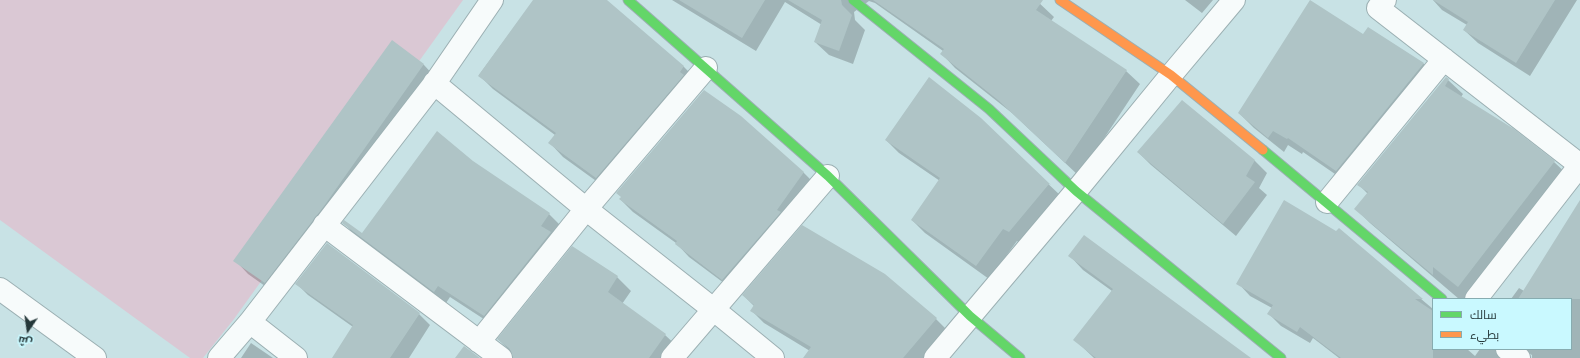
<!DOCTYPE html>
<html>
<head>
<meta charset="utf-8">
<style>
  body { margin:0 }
  #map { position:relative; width:1580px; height:358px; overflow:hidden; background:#c8e2e5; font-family:"Archivo Narrow",Cairo,sans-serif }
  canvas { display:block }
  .legend { position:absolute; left:1432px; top:298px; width:140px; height:52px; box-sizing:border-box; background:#c9f9ff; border:1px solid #87acb0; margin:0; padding:5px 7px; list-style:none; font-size:12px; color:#25383a }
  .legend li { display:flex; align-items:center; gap:8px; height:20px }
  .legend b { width:20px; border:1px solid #87acb0 }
  .north { position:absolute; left:8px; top:310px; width:40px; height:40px; -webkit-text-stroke:3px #c9f9ff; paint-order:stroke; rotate:193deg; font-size:11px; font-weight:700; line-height:16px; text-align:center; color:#25383a }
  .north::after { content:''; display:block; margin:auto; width:14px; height:18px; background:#25383a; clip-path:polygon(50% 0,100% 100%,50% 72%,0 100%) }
</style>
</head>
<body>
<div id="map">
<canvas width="1580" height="358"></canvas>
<ul class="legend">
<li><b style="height:5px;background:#63d668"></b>سالك</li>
<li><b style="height:5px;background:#ff974d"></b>بطيء</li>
</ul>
<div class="north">ش</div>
</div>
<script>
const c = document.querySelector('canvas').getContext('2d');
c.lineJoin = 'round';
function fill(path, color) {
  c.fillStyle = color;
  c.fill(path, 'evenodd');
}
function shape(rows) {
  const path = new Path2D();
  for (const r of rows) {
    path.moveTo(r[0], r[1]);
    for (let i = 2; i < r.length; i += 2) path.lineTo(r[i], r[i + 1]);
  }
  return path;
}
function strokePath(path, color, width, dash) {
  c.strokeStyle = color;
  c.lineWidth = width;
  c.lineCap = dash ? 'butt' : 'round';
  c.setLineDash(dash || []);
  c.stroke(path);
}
fill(shape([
  [0,0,463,0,234,319,203,358,190,358,0,220]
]), '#dac8d4');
fill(shape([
  [534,0,604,0,684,67,697,80,610,191,563,157,550,143,555,135,493,89,479,75],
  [672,0,1036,0,1054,17,1051,21,1126,71,1140,84,1079,176,1012,113,955,68,942,54,943,51,875,3,869,1,854,12,855,20,865,30,853,64,829,55,815,42,822,25,785,2,756,51],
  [1185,0,1213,0,1202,13],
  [1433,0,1577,0,1530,76,1478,43,1464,30,1467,25,1442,10],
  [1368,29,1424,64,1439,79,1351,185,1303,152,1302,154,1288,145,1284,152,1254,128,1239,113,1364,35],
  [392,42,424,65,437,79,279,296,248,274,235,260],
  [1448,80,1463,94,1461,97,1513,130,1554,162,1569,176,1473,299,1459,299,1370,223,1356,209,1368,194,1359,185],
  [1182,101,1255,161,1267,173,1259,188,1267,195,1236,236,1151,165,1138,152],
  [980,119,1062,197,1022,244,1017,241,989,279,925,233,912,220,940,181,899,153,886,140],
  [803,172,816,185,736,292,689,257,676,243,633,212,620,199],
  [1580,202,1580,358,1532,358,1532,355,1523,349,1571,349,1571,299,1511,299,1519,288,1524,291],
  [549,214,561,226,496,327,450,297,446,303,355,235,344,223,362,235],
  [1339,230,1433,309,1433,349,1467,349,1475,356,1480,349,1522,349,1508,358,1339,358,1313,338,1310,343,1281,326,1269,314,1272,308,1250,296,1238,283,1337,232],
  [572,248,617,277,631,291,622,304,665,335,679,348,672,358,534,358,512,353,498,339],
  [1070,256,1249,358,1094,358,1075,340,1112,291,1083,270],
  [297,284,419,314,430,325,409,358,333,358,353,327,308,295],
  [743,295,936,319,948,331,925,358,804,358,810,351,764,323,752,311,754,306],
  [251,343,273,358,241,358]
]), '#0003');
fill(shape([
  [533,0,607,0,684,66,680,72,684,75,596,178,548,143,556,133,478,76],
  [679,0,765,0,742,38],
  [788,0,841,0,842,5,852,15,839,51,814,42,822,20],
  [873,0,1043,0,1036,10,1127,70,1065,163,998,100,940,54,944,49],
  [1310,0,1363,34,1368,27,1424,63,1336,171,1288,138,1287,139,1273,131,1268,138,1238,113],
  [1433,0,1555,0,1516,63,1463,30,1468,22],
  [392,40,424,64,324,206,265,283,233,261],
  [929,77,981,118,1051,185,1049,184,1009,232,1003,229,976,266,911,220,940,178,885,140],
  [1446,77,1449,79,1445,86,1514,129,1555,161,1458,287,1433,267,1433,275,1354,209,1368,192,1357,185],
  [704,90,741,116,804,172,777,210,781,212,722,280,675,244,677,241,619,199,621,197,616,193],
  [1182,100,1255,160,1246,176,1255,182,1223,224,1137,152],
  [437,131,473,161,550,213,541,226,551,232,484,316,438,286,434,292,342,223,344,220,362,233],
  [1284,200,1336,231,1339,228,1423,299,1415,299,1433,311,1433,358,1341,358,1300,327,1297,332,1267,314,1273,305,1236,284],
  [1580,200,1580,299,1518,299],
  [802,225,885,274,937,318,903,358,803,358,811,347,750,311,754,305,742,295],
  [1084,235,1168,297,1251,358,1096,358,1073,340,1113,289,1068,256],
  [327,243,420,313,390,358,332,358,353,325,295,284],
  [572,246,618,276,608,292,666,334,649,358,513,358,512,353,509,348,497,339],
  [464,346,480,358,455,358]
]), '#afc4c6');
const street = shape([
  [1385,0,1378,8,1580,165],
  [434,83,586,209,713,309,773,358],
  [1327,202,1444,59],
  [324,225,501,358],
  [0,289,95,358],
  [1476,299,1580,165],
  [250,322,296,358],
  [479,342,586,209,706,68],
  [1507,349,1519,358],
  [219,358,250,322,437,80,492,0],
  [672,358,828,176],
  [935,358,1076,191,1171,75,1234,0]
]);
const fast = shape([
  [628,0,828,176,970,316,1020,358],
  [853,0,989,109,1076,191,1281,358],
  [1263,150,1442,299]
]);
const slow = shape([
  [1060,0,1171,75,1263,150]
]);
strokePath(street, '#9bafb2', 24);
strokePath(fast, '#9bafb2', 11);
strokePath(slow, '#9bafb2', 11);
strokePath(street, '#f7fbfb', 22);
strokePath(fast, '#63d668', 9);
strokePath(slow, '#ff974d', 9);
</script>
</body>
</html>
